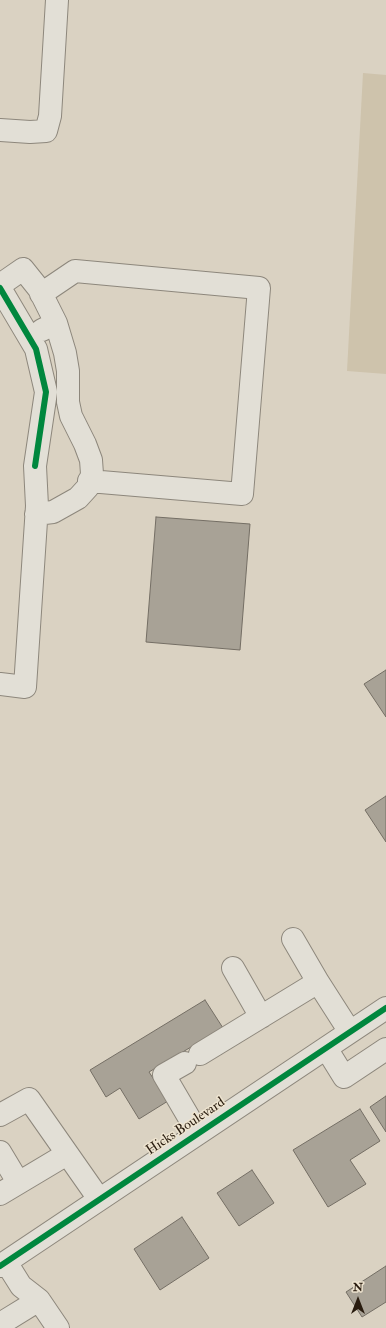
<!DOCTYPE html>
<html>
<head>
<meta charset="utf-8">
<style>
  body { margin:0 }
  #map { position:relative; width:386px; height:1328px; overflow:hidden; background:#dad2c2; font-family:"IM FELL Double Pica",serif }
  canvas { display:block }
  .north { position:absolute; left:338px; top:1280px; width:40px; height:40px; -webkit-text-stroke:3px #eee4d0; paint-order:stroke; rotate:0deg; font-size:11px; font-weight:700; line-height:16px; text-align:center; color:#291c0f }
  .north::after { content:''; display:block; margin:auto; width:14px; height:18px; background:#291c0f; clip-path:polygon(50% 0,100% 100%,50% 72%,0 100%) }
</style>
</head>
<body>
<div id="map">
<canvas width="386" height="1328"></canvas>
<div class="north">N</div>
</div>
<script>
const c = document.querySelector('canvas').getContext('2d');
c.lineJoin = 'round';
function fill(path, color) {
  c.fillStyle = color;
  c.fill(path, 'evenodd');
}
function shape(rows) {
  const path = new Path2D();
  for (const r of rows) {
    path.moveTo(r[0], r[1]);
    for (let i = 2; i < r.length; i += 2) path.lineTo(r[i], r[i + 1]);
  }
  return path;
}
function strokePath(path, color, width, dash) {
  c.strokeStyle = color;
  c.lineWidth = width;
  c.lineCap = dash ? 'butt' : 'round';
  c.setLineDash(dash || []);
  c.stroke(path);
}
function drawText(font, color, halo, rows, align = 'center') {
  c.font = font + ' "IM FELL Double Pica",serif';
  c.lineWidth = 3;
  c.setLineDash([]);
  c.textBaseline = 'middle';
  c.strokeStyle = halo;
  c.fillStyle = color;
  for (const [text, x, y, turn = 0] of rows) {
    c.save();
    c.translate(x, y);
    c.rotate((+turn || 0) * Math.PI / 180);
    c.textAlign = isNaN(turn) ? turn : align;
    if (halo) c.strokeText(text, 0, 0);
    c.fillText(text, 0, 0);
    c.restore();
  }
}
fill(shape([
  [363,73,386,75,386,374,347,371]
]), '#cec3ac');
const building = shape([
  [156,517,250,524,240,650,146,642,156,517],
  [386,670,386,717,364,684,386,670],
  [386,796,386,842,365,810,386,796],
  [205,1000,223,1028,149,1072,168,1101,139,1119,120,1088,106,1097,90,1070,205,1000],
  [386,1096,386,1132,370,1107,386,1096],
  [360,1109,380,1141,350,1160,366,1184,328,1207,293,1150,360,1109],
  [252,1170,274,1203,239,1226,217,1193,252,1170],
  [182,1217,209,1258,160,1290,134,1249,182,1217],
  [386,1266,386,1302,362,1317,346,1292,386,1266]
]);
fill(building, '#a8a296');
strokePath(building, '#746e64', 1);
const minor = shape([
  [0,130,30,132,46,131,50,116,57,0],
  [0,285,23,269,39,289,56,323,42,330],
  [0,288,36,349,46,392,35,466,37,506,25,687,0,684],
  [41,294,75,271,259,288,242,494,89,481],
  [36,514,53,512,78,498,88,487,92,474,91,460,85,444,71,416,68,402,68,371,65,353,56,323],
  [293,939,318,982],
  [233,968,261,1017],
  [326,1048,344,1077,386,1049],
  [200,1054,318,982,350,1032],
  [185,1063,164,1075,198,1133],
  [0,1115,29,1099,99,1199],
  [0,1152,18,1182],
  [0,1194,67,1154],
  [6,1262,21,1286,39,1300],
  [0,1266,386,1008],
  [0,1324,39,1300,58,1328]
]);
strokePath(minor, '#8d877c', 24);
strokePath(minor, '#e2dfd6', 22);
strokePath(shape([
  [0,288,36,349,46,392,35,466],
  [0,1266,386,1008]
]), '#00873e', 6);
drawText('14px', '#291c0f', '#eee4d0', [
  ["Hicks Boulevard",186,1127,-34]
]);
</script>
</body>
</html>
